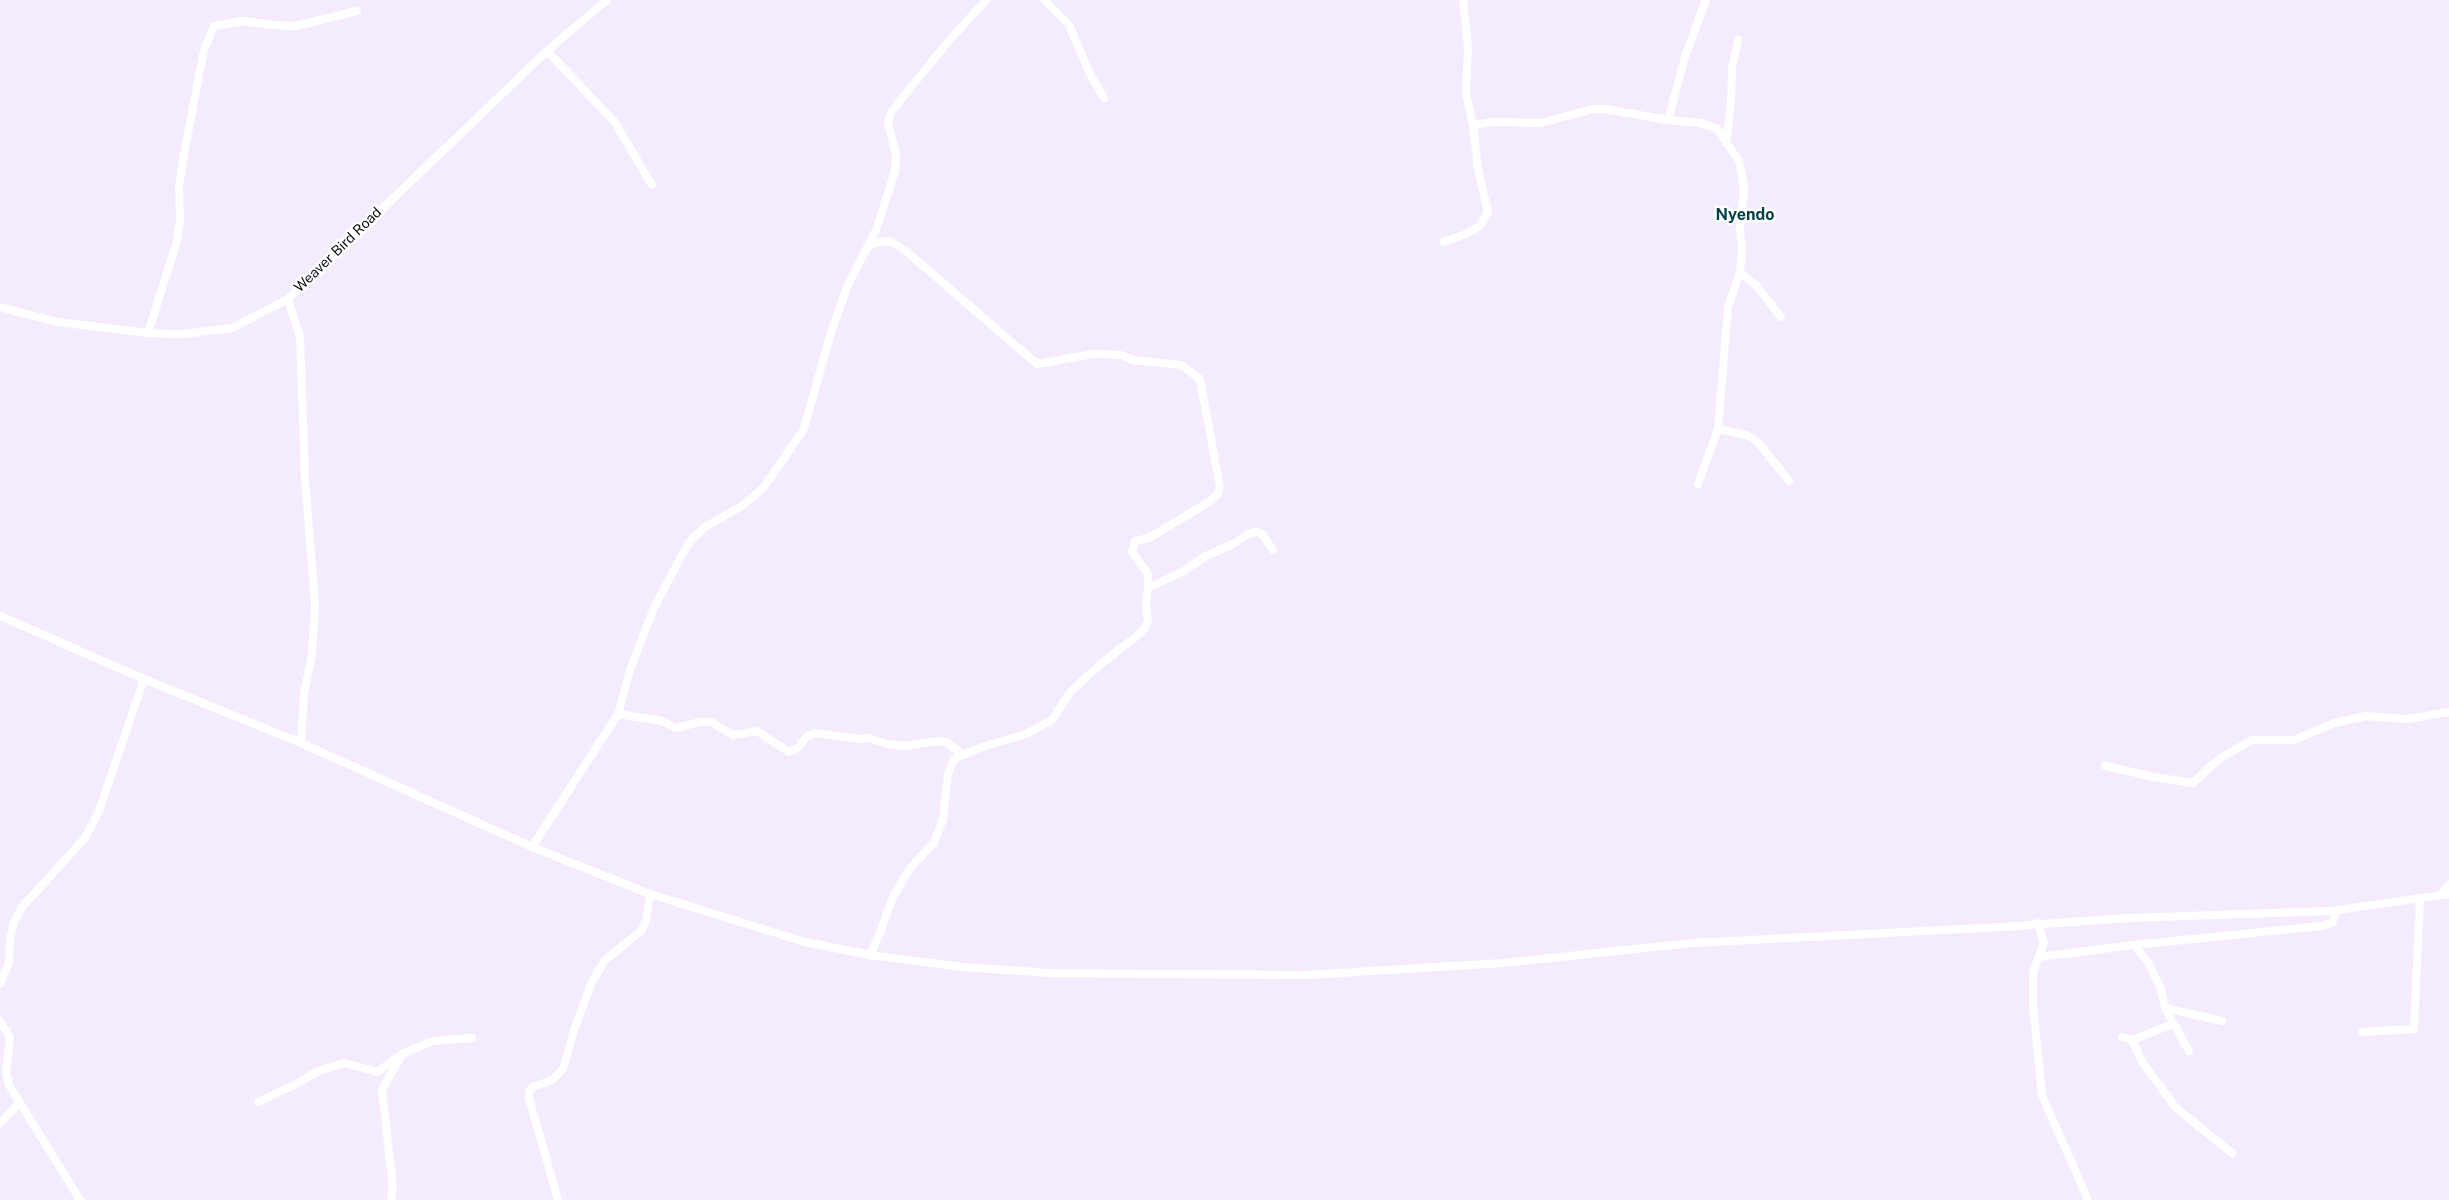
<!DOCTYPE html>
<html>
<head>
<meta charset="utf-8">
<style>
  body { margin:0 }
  canvas { display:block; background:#f4ebfd }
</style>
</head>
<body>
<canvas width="2449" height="1200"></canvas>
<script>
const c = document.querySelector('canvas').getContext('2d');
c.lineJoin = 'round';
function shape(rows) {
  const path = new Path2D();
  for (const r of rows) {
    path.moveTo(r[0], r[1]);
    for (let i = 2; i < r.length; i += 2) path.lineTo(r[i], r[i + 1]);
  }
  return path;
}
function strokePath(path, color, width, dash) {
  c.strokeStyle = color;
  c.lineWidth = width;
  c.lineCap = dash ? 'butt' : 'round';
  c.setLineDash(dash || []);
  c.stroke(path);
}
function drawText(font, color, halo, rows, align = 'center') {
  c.font = font + ' "Public Sans",sans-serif';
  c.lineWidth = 5;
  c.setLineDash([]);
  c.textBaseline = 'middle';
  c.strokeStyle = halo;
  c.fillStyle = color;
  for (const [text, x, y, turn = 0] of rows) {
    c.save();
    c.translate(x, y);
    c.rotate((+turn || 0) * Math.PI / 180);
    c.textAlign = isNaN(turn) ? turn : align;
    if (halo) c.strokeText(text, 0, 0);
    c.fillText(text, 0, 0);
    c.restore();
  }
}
strokePath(shape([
  [1044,0,1069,25,1090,74,1104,98],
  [1463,0,1468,48,1466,94,1473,125,1492,122,1540,123,1593,109,1605,109,1668,120,1685,57,1706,0],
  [547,51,614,121,652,185],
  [1668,120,1701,123,1717,129,1739,161,1744,188,1740,230,1742,248,1740,272,1756,285,1781,317],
  [1726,141,1731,104,1732,68,1738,40],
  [1444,242,1466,234,1480,226,1488,212,1478,169,1473,125],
  [868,247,878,242,890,241,907,252,1037,364,1093,354,1121,355,1132,360,1181,365,1200,379,1220,487,1218,493,1209,502,1149,538,1135,541,1132,552,1148,574,1148,588],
  [288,299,300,337,305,480,315,604,312,654,304,694,301,743],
  [0,307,57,322,148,333,183,334,232,328,288,299,547,51,607,0],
  [148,333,177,241,180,221,179,187,184,154,204,50,214,26,243,21,273,25,296,26,357,11],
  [1718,429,1747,435,1758,442,1789,481],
  [1698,484,1718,429,1728,307,1740,272],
  [0,616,144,679,301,743,532,847,650,894,805,942,870,955,962,967,1049,973,1306,975,1503,963,1692,943,2002,927,2128,918,2331,911,2449,894],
  [618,714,662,721,676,728,700,722,711,722,733,735,757,731,789,752,799,747,807,736,816,733,859,739,868,738,887,744,905,746,937,741,946,742,962,754],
  [2105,766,2154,777,2193,783,2219,759,2252,740,2294,740,2334,723,2366,716,2408,719,2449,712],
  [532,847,618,714,631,667,654,608,683,553,692,539,705,527,742,506,764,487,804,429,830,336,847,287,876,230,895,171,896,155,888,122,891,112,946,44,986,0],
  [2440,895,2449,885],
  [2038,923,2044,943,2033,972,2033,1005,2042,1095,2088,1200],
  [2134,945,2149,964,2161,989,2165,1008,2189,1051],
  [870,955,881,930,892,899,910,868,934,843,943,819,948,774,954,759,979,748,1026,734,1052,720,1070,692,1102,663,1142,632,1148,621,1146,605,1148,588,1182,572,1206,556,1233,544,1248,534,1256,532,1262,534,1273,550],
  [2040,957,2134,945,2322,926,2332,923,2337,910],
  [0,983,9,963,10,939,14,922,23,906,85,838,99,811,144,679],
  [2165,1008,2222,1021],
  [0,1021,10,1037,6,1072,9,1085,80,1200],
  [2362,1032,2414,1029,2420,899],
  [2122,1037,2132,1040,2173,1024],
  [2132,1040,2143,1063,2176,1108,2232,1153],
  [258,1102,298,1083,318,1071,345,1063,377,1072,398,1057],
  [0,1123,20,1102],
  [391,1200,393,1188,382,1090,402,1054,433,1041,472,1038],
  [558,1200,529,1098,529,1091,533,1087,552,1080,563,1069,575,1027,592,982,605,960,641,931,646,921,650,894]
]), '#fff', 8);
drawText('14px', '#0f0b12', '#fff', [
  ["Weaver Bird Road",338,250,-44]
]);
drawText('bold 16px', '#004248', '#fff', [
  ["Nyendo",1745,215]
]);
</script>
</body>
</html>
